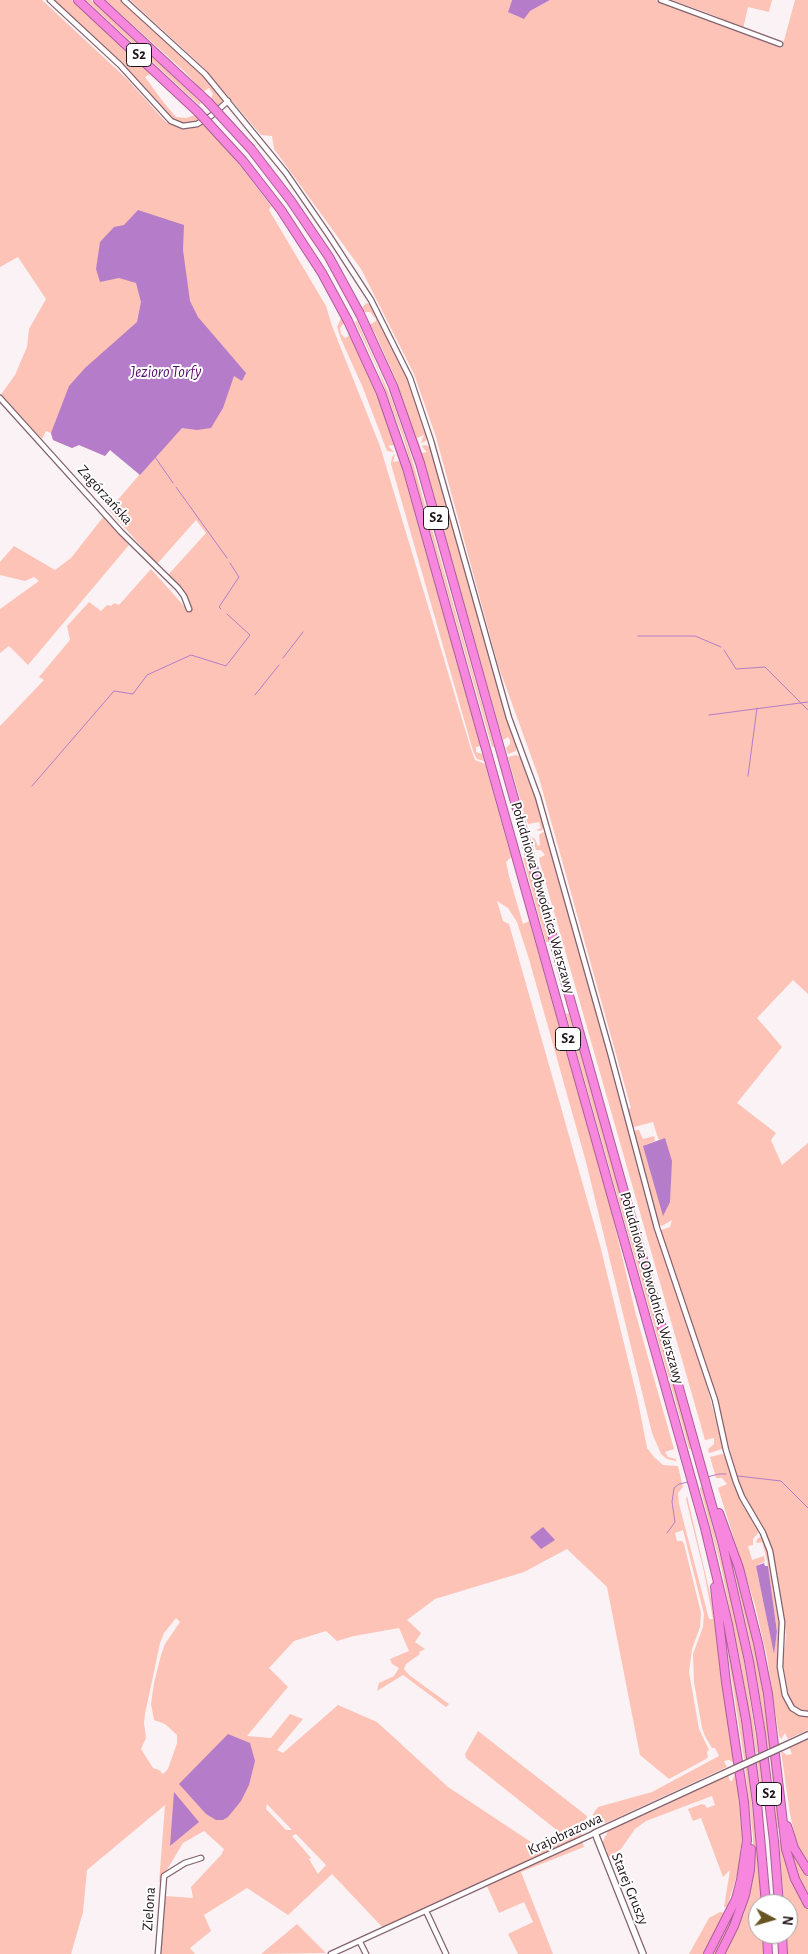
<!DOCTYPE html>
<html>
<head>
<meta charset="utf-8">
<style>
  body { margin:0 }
  #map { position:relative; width:808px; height:1954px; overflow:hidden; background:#faf2f5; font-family:"Alegreya Sans",sans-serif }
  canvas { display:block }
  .north { position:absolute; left:748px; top:1894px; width:50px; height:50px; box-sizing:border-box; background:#fff; border:1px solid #a6a1a3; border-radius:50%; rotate:96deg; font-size:14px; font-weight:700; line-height:20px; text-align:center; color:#211419 }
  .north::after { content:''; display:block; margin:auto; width:18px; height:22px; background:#675422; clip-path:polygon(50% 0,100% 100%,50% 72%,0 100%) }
</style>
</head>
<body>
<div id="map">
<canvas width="808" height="1954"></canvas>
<div class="north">N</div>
</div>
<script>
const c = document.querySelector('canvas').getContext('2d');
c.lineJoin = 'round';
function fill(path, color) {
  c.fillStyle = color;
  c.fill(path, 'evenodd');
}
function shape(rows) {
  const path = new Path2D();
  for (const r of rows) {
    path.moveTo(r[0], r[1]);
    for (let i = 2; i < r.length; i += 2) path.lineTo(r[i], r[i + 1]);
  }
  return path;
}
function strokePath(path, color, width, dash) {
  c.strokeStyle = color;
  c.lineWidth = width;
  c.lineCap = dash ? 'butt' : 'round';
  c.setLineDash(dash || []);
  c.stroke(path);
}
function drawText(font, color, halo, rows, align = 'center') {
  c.font = font + ' "Alegreya Sans",sans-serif';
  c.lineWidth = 4;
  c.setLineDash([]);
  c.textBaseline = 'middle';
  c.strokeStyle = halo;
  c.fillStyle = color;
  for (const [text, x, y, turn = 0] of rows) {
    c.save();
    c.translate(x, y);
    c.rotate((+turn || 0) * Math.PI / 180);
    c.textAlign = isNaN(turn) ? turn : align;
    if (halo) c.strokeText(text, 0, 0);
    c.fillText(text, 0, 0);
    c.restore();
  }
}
fill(shape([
  [0,0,42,0,127,79,165,121,172,125,185,128,197,126,203,123,243,169,271,206,269,210,326,306,332,326,380,446,471,749,475,760,485,764,511,857,506,862,509,876,523,924,529,921,513,865,607,1193,636,1315,674,1449,665,1452,668,1457,676,1459,676,1461,667,1459,661,1454,652,1433,586,1162,529,959,517,922,508,908,497,901,503,921,509,924,600,1245,638,1401,647,1448,654,1457,663,1465,678,1466,683,1487,678,1493,679,1504,709,1619,713,1619,704,1572,686,1499,687,1496,712,1602,722,1684,735,1763,729,1760,724,1761,727,1767,606,1823,594,1820,593,1814,598,1807,652,1792,719,1756,715,1748,712,1748,705,1736,702,1728,694,1682,693,1654,703,1627,704,1614,683,1530,675,1533,677,1541,682,1541,684,1544,701,1613,700,1627,692,1649,689,1672,699,1729,709,1750,707,1752,708,1757,706,1759,669,1779,640,1755,607,1587,567,1549,524,1572,435,1599,407,1620,421,1633,415,1642,425,1649,419,1652,420,1654,406,1664,404,1669,409,1675,449,1704,446,1707,403,1675,377,1691,379,1683,394,1676,399,1668,392,1664,390,1659,409,1651,399,1628,354,1636,337,1641,326,1631,294,1641,269,1668,288,1687,247,1736,271,1738,290,1714,303,1719,277,1750,283,1753,338,1705,377,1722,448,1787,540,1848,568,1839,466,1758,465,1754,478,1731,587,1816,581,1837,584,1847,521,1872,553,1954,518,1954,508,1934,533,1922,524,1902,499,1913,486,1884,385,1930,332,1874,288,1915,247,1888,204,1915,211,1931,190,1948,195,1954,161,1954,165,1896,193,1898,191,1887,221,1855,224,1849,204,1831,183,1843,159,1883,165,1805,87,1870,83,1912,71,1954,0,1954,0,726,44,680,39,677,70,640,67,626,89,602,101,611,107,605,111,606,114,603,119,605,151,569,184,606,188,599,168,575,206,533,196,520,157,564,109,510,140,474,110,450,105,456,79,445,72,448,53,440,51,433,46,431,42,439,0,396,15,375,27,347,29,329,46,299,18,257,0,267],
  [176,1618,180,1622,165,1644,161,1655,154,1683,151,1704,154,1720,165,1724,177,1735,177,1743,168,1769,163,1774,159,1770,153,1768,141,1749,146,1738,144,1723,145,1714,160,1643,164,1633],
  [267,1804,292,1830,286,1830,266,1809],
  [296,1834,326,1865,318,1874,309,1859,311,1858,292,1836],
  [52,0,72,0,186,105,185,107,181,103,150,74,145,77,164,103,176,117,186,118,195,115,200,120,186,123,180,123,170,117,133,75],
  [86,0,91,0,137,42,201,103,199,105],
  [105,0,121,0,197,69,223,99,222,103,218,107,211,99,213,94,209,88,203,92,185,72],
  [130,0,512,0,508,12,530,11,550,0,655,0,782,48,795,0,808,0,808,994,793,980,757,1018,782,1047,737,1103,776,1133,771,1140,782,1165,808,1143,808,1712,801,1711,794,1706,788,1694,783,1664,786,1635,784,1615,772,1548,740,1490,720,1412,661,1233,661,1230,670,1227,672,1220,662,1226,658,1224,633,1133,636,1130,639,1130,643,1139,654,1136,655,1141,643,1146,665,1138,659,1140,658,1138,653,1122,634,1127,631,1126,627,1110,631,1108,539,778,498,665,436,437,414,374,361,269,274,149,272,136,261,135,203,67],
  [671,0,772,0,769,12,748,7,743,29,713,15],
  [367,303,372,305,405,372,428,435,426,441,421,443,424,435,417,438,422,453,427,452,423,448,422,446,425,445,431,447,432,452,467,578,517,746,516,751,508,754,506,748,510,744,510,740,508,737,503,740,421,453,397,382,375,333,368,323,371,324,376,321,376,319,370,312,365,312,362,307],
  [341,318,344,323,340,328,341,334,345,338,349,336,348,334,350,333,380,403,400,461,481,746,476,747,476,752,482,754,484,761,477,759,473,751,391,464,392,457,395,454,393,462,399,461,394,445,388,446,394,452,387,451,363,388,341,339,337,327],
  [357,321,392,400,410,452,494,747,492,747,404,440,378,370,355,322],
  [104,516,129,545,28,665,9,646,0,653,0,609,39,581,34,577,25,581,0,575,0,562,14,546,55,570,71,558],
  [516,755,521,757,536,797,545,826,541,831,536,830,541,828,539,822,528,824,523,809,508,757],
  [543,832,547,835,567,905,614,1076,638,1170,704,1375,722,1445,722,1449,716,1451,709,1453,708,1449,714,1444,714,1438,705,1440,540,863,539,858,545,855,541,850,536,850,532,837,535,839,538,846,540,845,539,835],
  [526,857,549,942,546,942,523,858],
  [569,1013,692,1449,689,1449,566,1014],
  [722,1454,727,1457,733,1483,741,1502,758,1529,758,1533,753,1539,753,1545,748,1546,752,1560,764,1556,765,1561,756,1566,774,1652,777,1632,767,1560,762,1542,756,1543,757,1539,760,1537,764,1539,770,1558,779,1612,779,1673,784,1701,793,1713,808,1717,808,1730,788,1739,785,1733,781,1739,779,1736,767,1657,755,1605,718,1488,727,1484,722,1478,716,1478,710,1457],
  [702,1487,728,1586,744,1661,758,1752,756,1753,740,1659,721,1567,700,1488],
  [731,1557,740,1582,757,1657,771,1747,768,1748,752,1650],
  [726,1642,735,1685,747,1758,744,1759],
  [808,1738,808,1865,797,1845,790,1814,781,1751,787,1755,792,1754,789,1747],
  [772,1755,780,1828,777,1828,770,1756],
  [760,1761,765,1801,762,1802,757,1762],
  [748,1767,762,1904,758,1904,758,1934,763,1934,764,1954,724,1954,744,1914,753,1878,753,1837,745,1768],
  [736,1771,742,1837,738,1872,727,1907,724,1907,730,1870,723,1877,701,1818,693,1821,688,1809,702,1804,705,1805,707,1808,715,1805,712,1796,646,1821,635,1829,621,1849,607,1858,607,1850,604,1849,601,1845,609,1829,728,1775,730,1781,732,1781],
  [779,1840,782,1840,792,1882,799,1896,808,1910,808,1954,787,1954,786,1934,788,1934,788,1904,784,1904],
  [794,1853,808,1878,808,1895,797,1872,792,1854],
  [745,1878,735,1917,717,1954,712,1954,733,1914],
  [720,1912,726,1913,703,1954,689,1954,709,1918],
  [297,1924,326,1953,261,1954]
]), '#fdc3b6');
fill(shape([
  [512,0,550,0,530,11,524,19,508,12],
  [138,210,184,225,183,250,190,301,198,317,246,373,242,381,234,376,223,408,211,428,197,430,182,428,140,475,110,450,105,456,79,445,72,448,53,440,51,433,69,386,85,368,137,322,141,302,136,283,119,278,100,282,96,269,100,242,114,227,124,225],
  [665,1138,672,1161,670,1202,663,1216,643,1146],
  [543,1527,555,1540,541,1549,530,1537],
  [764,1563,765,1566,768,1566,777,1632,774,1654,756,1566],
  [228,1734,250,1743,255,1761,249,1785,241,1801,228,1817,223,1820,216,1820,206,1814,179,1784],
  [174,1792,199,1822,170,1846]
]), '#b57dc9');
strokePath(shape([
  [155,457,173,483],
  [176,487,227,558],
  [221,609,219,607,239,577,230,563],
  [638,636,695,636,721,647],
  [724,650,736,669,765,667,808,710],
  [283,658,303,632],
  [255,695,279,665],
  [709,715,808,702],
  [748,776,757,708],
  [32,786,114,691,133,694,147,675,191,655,226,666,250,635,227,614],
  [738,1476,781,1481,808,1508],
  [707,1477,719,1474,726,1474],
  [667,1533,675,1522,672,1502,674,1488,679,1484,689,1482]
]), '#b57dc9', 1);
const street = shape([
  [50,0,120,65,171,121,183,126,197,124,211,116,228,101],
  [124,0,205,74,286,173,328,234,371,300,410,378,431,441,509,718,538,797,610,1052,657,1228,715,1400,726,1450,736,1482,742,1497,763,1533,770,1551,782,1622,780,1667,785,1695,792,1708,800,1713,808,1714],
  [661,0,780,44],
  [0,398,121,532,178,588,184,596,189,609],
  [426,1911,446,1954],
  [360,1942,366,1954],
  [158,1954,164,1876,185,1863,201,1858],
  [331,1954,595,1833]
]);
const secondary = shape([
  [782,1747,808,1735],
  [643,1954,595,1833,734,1769]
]);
const highway = shape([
  [78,0,198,112],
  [98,0,208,102],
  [360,314,393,386,420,463,723,1545,749,1661,761,1734,774,1841,779,1904],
  [348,321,381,393,407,468,705,1528,728,1624,746,1720,757,1803,766,1904],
  [719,1513,739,1568,758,1643,768,1694,786,1849,795,1879,808,1904],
  [787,1826,794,1848,808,1871],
  [767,1934,768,1954],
  [782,1934,783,1954],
  [708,1954,736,1899,741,1880,747,1840,744,1802,726,1682,715,1587],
  [720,1954,734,1926,745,1895,750,1870,751,1849]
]);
strokePath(street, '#83626f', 7);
strokePath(secondary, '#83626f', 8);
strokePath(highway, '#ac5e99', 10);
strokePath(street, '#fff', 4.5);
strokePath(secondary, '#fff', 5.5);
strokePath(highway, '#f786de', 8);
const secondaryBridge = shape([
  [734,1769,782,1747]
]);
const highwayBridge = shape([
  [208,102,251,149,291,201,329,257,360,314],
  [198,112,243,161,281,210,322,273,348,321]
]);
strokePath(secondaryBridge, '#83626f', 8, []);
strokePath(highwayBridge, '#ac5e99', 10, []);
strokePath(secondaryBridge, '#fff', 5.5);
strokePath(highwayBridge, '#f786de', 8);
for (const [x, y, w] of [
  [139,55,25],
  [436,518,25],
  [568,1039,25],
  [769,1794,25]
]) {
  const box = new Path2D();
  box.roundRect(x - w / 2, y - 11.5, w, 23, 4);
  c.fillStyle = '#fff';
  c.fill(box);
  strokePath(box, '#211419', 1);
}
drawText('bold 14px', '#211419', null, [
  ["S2",139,55],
  ["S2",436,518],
  ["S2",568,1039],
  ["S2",769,1794]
]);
drawText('15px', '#211419', '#fff', [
  ["Zagórzańska",105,495,48],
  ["Południowa Obwodnica Warszawy",543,898,74],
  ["Południowa Obwodnica Warszawy",652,1288,74],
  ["Krajobrazowa",565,1834,-25],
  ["Starej Gruszy",630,1889,68],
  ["Zielona",149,1909,-86]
]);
drawText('italic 16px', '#59106e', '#fff', [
  ["Jezioro Torfy",166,372]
]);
</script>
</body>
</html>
